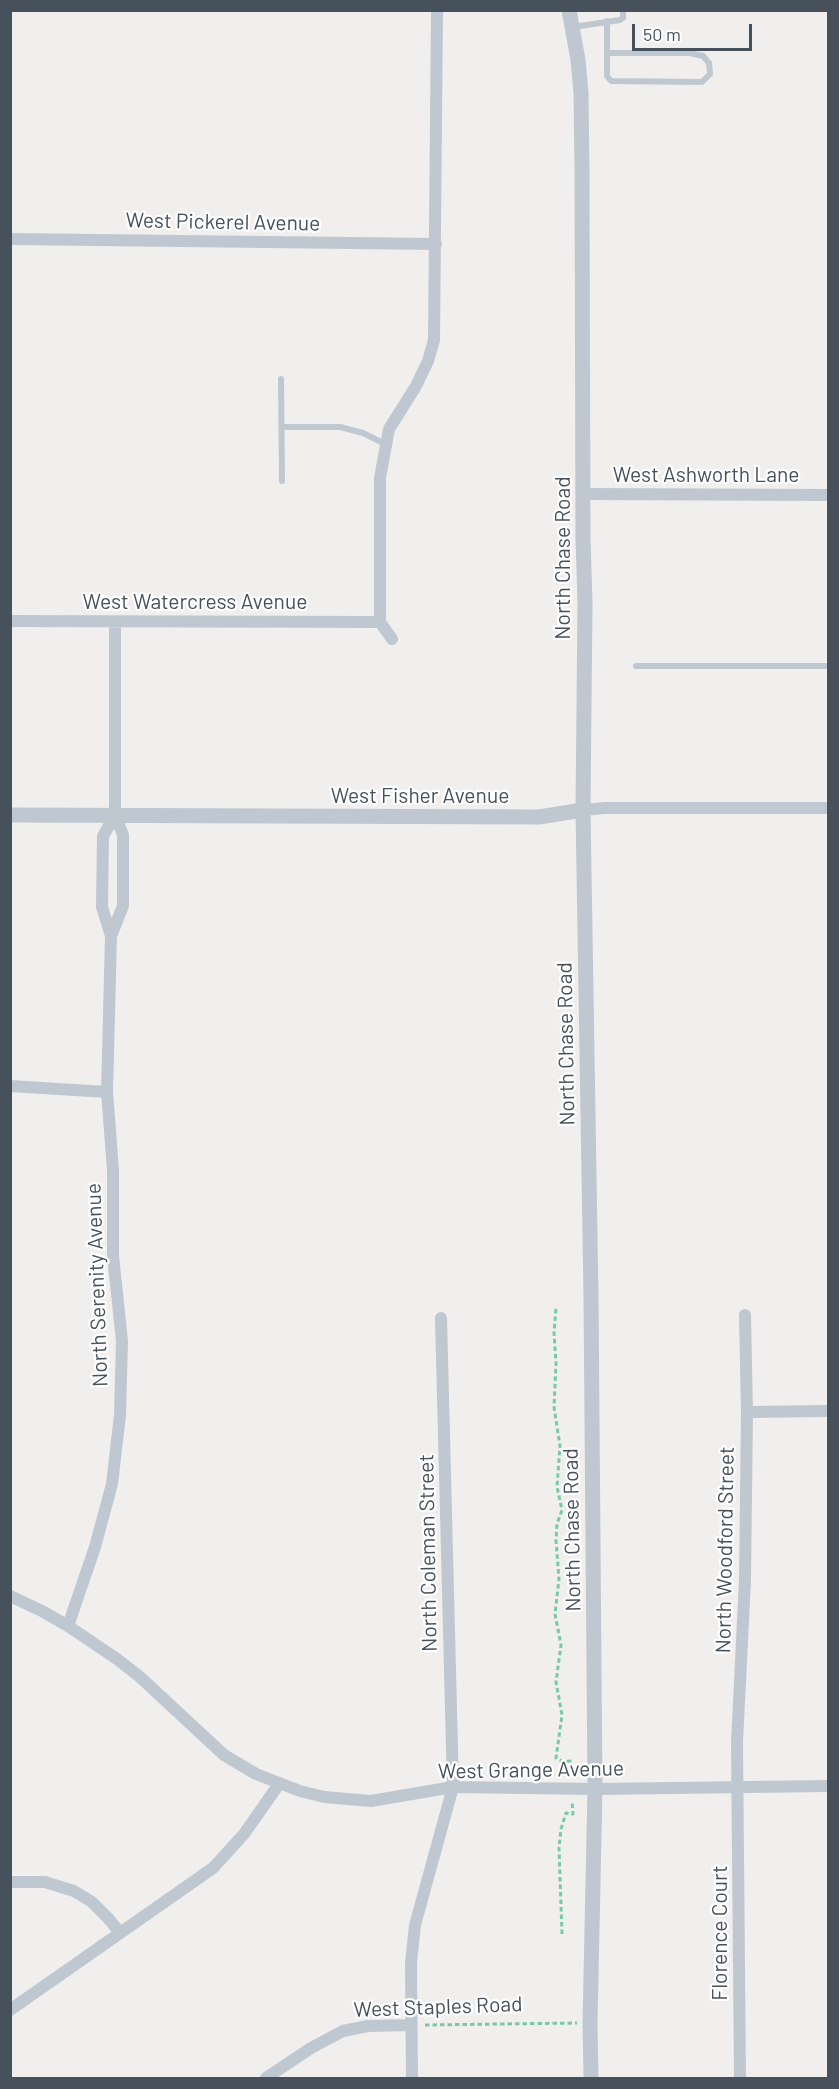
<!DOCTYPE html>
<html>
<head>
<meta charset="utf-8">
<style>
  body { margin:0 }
  #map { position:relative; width:839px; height:2089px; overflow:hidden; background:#f1eeee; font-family:Barlow,sans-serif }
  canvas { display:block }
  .frame { position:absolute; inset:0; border:12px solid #47515b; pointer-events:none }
  .scale { position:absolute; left:632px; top:24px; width:120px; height:27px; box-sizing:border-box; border:3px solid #47515b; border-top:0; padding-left:8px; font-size:18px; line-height:21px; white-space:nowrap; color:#47515b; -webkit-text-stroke:4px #fff; paint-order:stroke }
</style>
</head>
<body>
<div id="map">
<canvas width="839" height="2089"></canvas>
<div class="frame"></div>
<div class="scale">50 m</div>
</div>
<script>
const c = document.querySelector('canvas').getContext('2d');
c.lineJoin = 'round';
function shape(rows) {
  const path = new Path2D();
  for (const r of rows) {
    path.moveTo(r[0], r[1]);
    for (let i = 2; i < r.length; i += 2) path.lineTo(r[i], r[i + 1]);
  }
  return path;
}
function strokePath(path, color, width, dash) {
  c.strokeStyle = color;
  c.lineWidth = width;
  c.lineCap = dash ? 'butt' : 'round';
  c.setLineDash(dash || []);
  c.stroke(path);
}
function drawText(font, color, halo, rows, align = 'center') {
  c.font = font + ' Barlow,sans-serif';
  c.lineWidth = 4.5;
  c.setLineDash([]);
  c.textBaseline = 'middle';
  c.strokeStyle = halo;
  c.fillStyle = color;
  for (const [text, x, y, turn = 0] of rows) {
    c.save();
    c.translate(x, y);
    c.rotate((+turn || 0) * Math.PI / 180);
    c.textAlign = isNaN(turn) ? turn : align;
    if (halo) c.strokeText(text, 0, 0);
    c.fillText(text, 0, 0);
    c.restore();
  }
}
strokePath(shape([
  [556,1309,554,1332,556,1364,554,1407,560,1446,557,1487,562,1510,557,1524,556,1540,559,1579,555,1614,561,1645,556,1682,562,1715,556,1758,564,1762,570,1761,571,1776],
  [562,1934,559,1848,561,1829,566,1813,573,1814,572,1801],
  [425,2025,577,2023]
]), '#78caa4', 3, [4.5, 3]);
strokePath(shape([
  [607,21,607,76,611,81,702,82,710,74,709,63,703,56,690,53,607,53],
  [573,27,620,20,623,18,623,10],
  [281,379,282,481],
  [282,427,340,427,363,433,385,444],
  [636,666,828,666]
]), '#bfc8d0', 6);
strokePath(shape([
  [10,239,436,244],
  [584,494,828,495],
  [10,621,380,622],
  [392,639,380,622,380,478,389,429,416,386,428,361,434,340,437,10],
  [583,810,605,808,828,808],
  [111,936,123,906,123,835,115,815,115,622],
  [10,1086,107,1092],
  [747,1412,828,1411],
  [10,1596,42,1611,68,1626,117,1659,140,1677,224,1755,256,1774,300,1791,324,1797,371,1801,453,1787,595,1789,828,1786],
  [68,1626,95,1547,112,1484,120,1415,122,1341,113,1256,113,1170,107,1092,111,936,102,907,103,836,115,815],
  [10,1882,45,1882,74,1891,92,1902,108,1918,120,1933],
  [10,2010,213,1868,244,1834,279,1784],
  [266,2078,311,2048,343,2031,368,2026,411,2025],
  [412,2078,411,1963,415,1925,453,1787,441,1318],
  [740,2078,737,1742,745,1580,747,1412,745,1315]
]), '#bfc8d0', 12);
strokePath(shape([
  [569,10,578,60,581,93,582,171,583,539,585,602,583,810,591,1296,595,1789,590,2023,591,2078],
  [10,815,539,817,583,810]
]), '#bfc8d0', 15);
drawText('21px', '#47515b', '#fff', [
  ["West Pickerel Avenue",223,222,1],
  ["West Ashworth Lane",706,475],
  ["North Chase Road",563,558,-90],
  ["West Watercress Avenue",195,602],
  ["West Fisher Avenue",420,796],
  ["North Chase Road",566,1044,-91],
  ["North Serenity Avenue",97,1285,-92],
  ["North Chase Road",572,1530,-91],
  ["North Woodford Street",725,1550,-89],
  ["North Coleman Street",428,1553,-91],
  ["West Grange Avenue",531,1770,-1],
  ["Florence Court",720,1933,-90],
  ["West Staples Road",438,2007,-2]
]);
</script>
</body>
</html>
